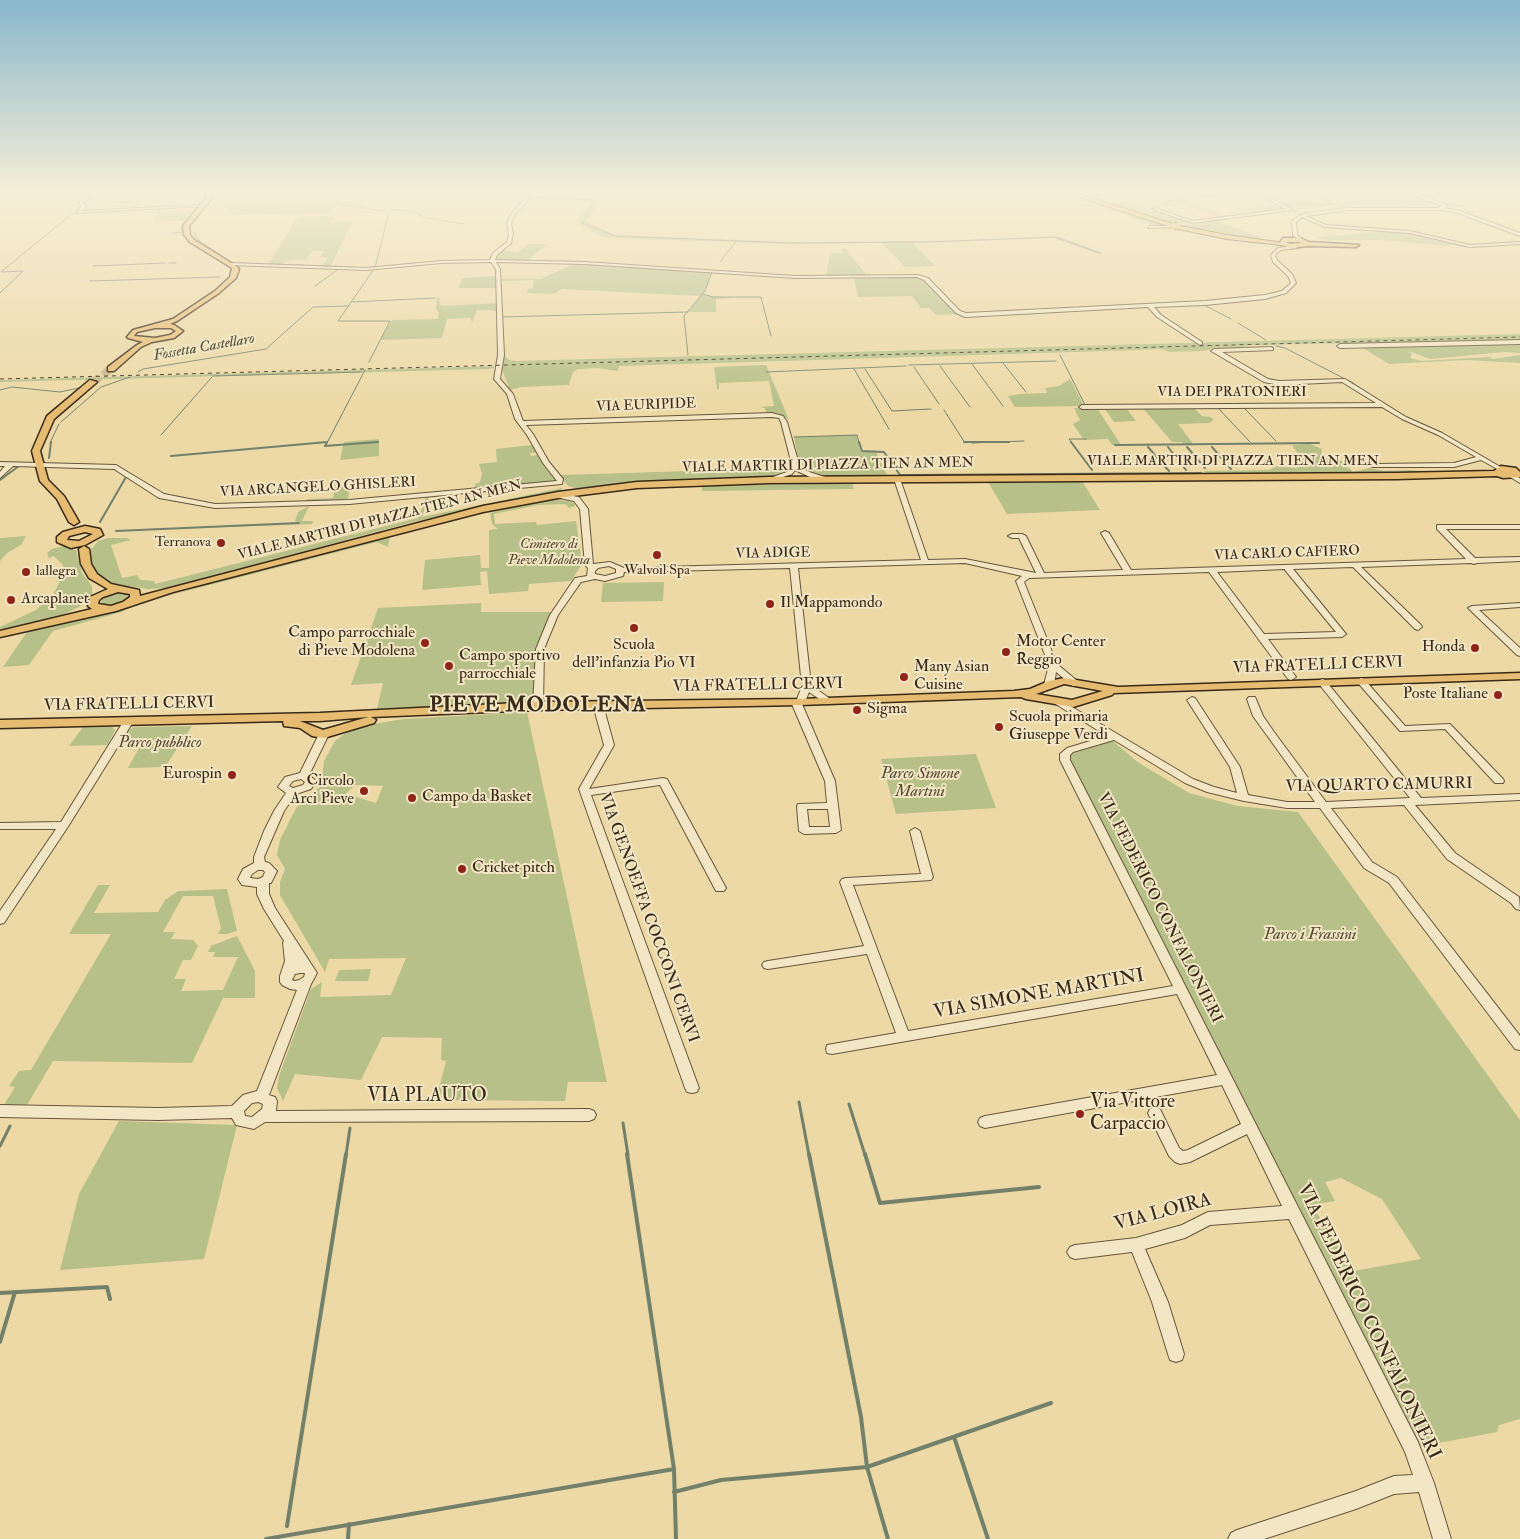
<!DOCTYPE html>
<html>
<head>
<meta charset="utf-8">
<style>
  body { margin:0 }
  canvas { display:block; background:#ecd9a6 }
</style>
</head>
<body>
<canvas width="1520" height="1539"></canvas>
<script>
const c = document.querySelector('canvas').getContext('2d');
c.lineJoin = 'round';
function fill(path, color) {
  c.fillStyle = color;
  c.fill(path, 'evenodd');
}
function shape(rows) {
  const path = new Path2D();
  for (const r of rows) {
    path.moveTo(r[0], r[1]);
    for (let i = 2; i < r.length; i += 2) path.lineTo(r[i], r[i + 1]);
  }
  return path;
}
function strokePath(path, color, width, dash) {
  c.strokeStyle = color;
  c.lineWidth = width;
  c.lineCap = dash ? 'butt' : 'round';
  c.setLineDash(dash || []);
  c.stroke(path);
}
function drawText(font, color, halo, rows, align = 'center') {
  c.font = font + ' "IM FELL Double Pica",serif';
  c.lineWidth = 4;
  c.setLineDash([]);
  c.textBaseline = 'middle';
  c.strokeStyle = halo;
  c.fillStyle = color;
  for (const [text, x, y, turn = 0] of rows) {
    c.save();
    c.translate(x, y);
    c.rotate((+turn || 0) * Math.PI / 180);
    c.textAlign = isNaN(turn) ? turn : align;
    if (halo) c.strokeText(text, 0, 0);
    c.fillText(text, 0, 0);
    c.restore();
  }
}
fill(shape([
  [212,192,253,194,344,192,331,213,232,215],
  [524,192,532,192,537,196,599,199,601,201,586,221,614,235,790,242,927,241,1060,237,1103,253,1099,254,1053,238,913,243,935,266,905,267,882,243,789,244,612,238,601,236,576,222,591,201,535,198,526,197],
  [1069,192,1076,192,1107,203,1124,201,1127,202,1110,204,1129,202,1185,222,1177,225,1164,221],
  [1287,196,1296,200,1311,200,1317,204,1419,201,1426,204,1327,206,1253,214,1236,208,1277,204,1264,197],
  [1078,198,1157,222,1261,242,1243,241,1152,227,1165,229,1173,227,1156,226],
  [1183,199,1229,217,1219,218,1183,204,1175,205,1179,207,1175,208,1158,202],
  [191,212,186,220,154,222,158,213],
  [335,216,330,223,353,220,331,266,323,266,328,258,320,257,324,251,312,251,306,259,291,260,279,265,268,265,298,217],
  [1216,220,1266,240,1220,234,1180,226],
  [1398,231,1455,244,1448,246,1381,240,1324,240,1316,237],
  [529,244,547,244,526,262,492,261,500,250,518,252],
  [845,248,868,277,923,277,961,314,936,315,929,308,921,308,912,296,858,297,854,277,826,277,830,253,843,253,841,249],
  [577,263,712,272,703,295,733,298,716,299,716,312,688,312,700,296,562,289,554,294,527,293,528,289,533,288,534,280,498,281,498,288,458,288,463,278,497,276,498,279,540,279],
  [439,297,440,305,444,306,498,303,500,312,491,310,477,310,472,323,471,318,447,319,442,338,380,340,392,320,438,319,439,313,436,309,437,298],
  [1520,334,1520,340,1254,345,1201,351,1169,352,1162,349,1141,350,619,366,618,371,598,368,578,369,573,372,569,385,521,387,510,390,501,367,503,356,505,356,509,360,516,361],
  [1516,344,1520,345,1520,353,1504,352,1430,359,1408,351,1412,354,1410,358,1422,361,1490,357,1493,359,1520,355,1520,363,1467,360,1389,364,1363,348],
  [766,365,789,420,778,413,766,412,765,408,760,407,774,406,769,381,719,383,719,389,717,389,714,367],
  [497,366,489,369,0,382,0,380],
  [1070,379,1084,406,1015,407,1008,396,1020,394,1046,393,1047,392,1045,388,1059,386],
  [1142,407,1193,407,1202,416,1210,417,1214,420,1209,423,1178,424,1194,445,1185,445,1182,442,1172,442],
  [1074,408,1097,408,1121,445,1112,445,1108,439,1084,440,1073,424,1080,420],
  [1104,408,1126,408,1136,421,1114,422],
  [856,435,861,452,876,452,888,477,816,476,804,471,800,467,794,437],
  [379,439,379,456,340,460,344,442],
  [1310,444,1322,449,1321,453,1333,465,1338,466,1329,459,1337,457,1353,472,1369,468,1385,471,1410,470,1420,471,1422,473,1204,475,1205,471,1269,470,1277,466,1298,468,1295,462,1302,462,1301,458,1292,445],
  [532,445,536,453,530,453,531,456,537,455,557,481,475,489,475,484,480,482,482,474,479,464,497,462,496,449],
  [789,468,782,474,770,477,647,482,579,489,568,486,560,475],
  [1082,481,1100,510,1007,514,988,482],
  [350,483,348,501,304,502,307,499,333,498,336,484],
  [852,483,854,489,702,491,702,486],
  [562,488,561,491,417,521,167,588,148,589,109,583,95,572,91,561,91,550,98,541,108,538,127,538,131,540,111,545,122,578,137,575,140,580,154,581,155,584,418,518,426,497,429,496,422,517],
  [545,499,568,501,574,503,575,506,569,508,565,504,538,505,494,514,495,524,536,522,537,525,576,521,582,564,571,581,529,584,528,591,489,594,487,571,480,572,481,585,422,590,425,560,480,555,481,568,489,568,489,530,498,529,492,524,490,513],
  [309,506,302,521,313,521,312,524,117,531,298,523,295,521,298,512],
  [390,534,388,547,377,542,155,599],
  [26,536,21,545,7,553,0,561,0,538],
  [63,546,76,550,82,573,92,586,92,597,79,607,62,615,0,630,0,627,36,610,54,593,61,579,64,568,62,564,54,556,49,558,47,553,52,549],
  [664,582,663,601,601,602,603,583],
  [117,592,128,593,129,597,115,604,106,605,101,602,105,596],
  [481,603,481,612,556,612,540,649,538,703,377,709,383,683,351,685,378,608],
  [129,607,122,612,53,631,29,665,3,667,27,632],
  [527,712,607,1082,568,1082,565,1101,436,1100,446,1061,441,1060,442,1038,382,1037,361,1080,295,1074,283,1101,277,1088,279,1076,311,989,322,982,320,997,391,995,406,958,329,959,325,972,280,895,280,882,285,869,277,855,280,840,296,808,321,786,324,761,335,741,354,727,404,719],
  [355,785,383,786,376,803,356,797,350,802,340,799],
  [112,726,115,731,107,745,69,746,83,727],
  [192,726,165,767,128,768,143,741,126,740,130,733,127,733,130,729,135,727],
  [1109,738,1139,763,1189,793,1238,806,1298,812,1520,1120,1520,1419,1499,1425,1497,1432,1412,1448,1065,754],
  [1341,1178,1382,1199,1421,1259,1354,1271,1312,1205,1335,1201,1325,1182],
  [976,754,996,808,896,814,881,759],
  [98,885,110,885,94,913,158,912,165,900,178,891,227,889,237,931,227,934,218,934,221,928,213,896,183,896,163,932,175,932,171,939,193,940,198,946,191,960,183,960,174,979,186,979,181,991,223,990,238,957,213,957,215,952,208,952,211,946,237,936,255,971,255,998,223,998,192,1063,53,1061,27,1105,4,1105,15,1087,9,1086,19,1071,31,1070,111,934,69,934],
  [371,969,368,981,335,981,339,970],
  [119,1121,237,1125,204,1259,60,1270,79,1194]
]), '#b6c088');
strokePath(shape([
  [122,192,113,202,139,203,133,209],
  [344,192,338,202,340,204,389,212,375,268],
  [529,192,534,197,595,200,582,223,616,236,790,243,929,242,1055,237,1100,253],
  [1147,192,1169,201,1244,192],
  [1443,204,1460,206],
  [1282,205,1419,201,1437,204],
  [391,209,415,212,426,218,464,224],
  [1289,209,1296,212],
  [1308,220,1316,224],
  [194,232,197,239,232,263],
  [172,233,186,232],
  [1431,238,1466,247],
  [720,262,737,240],
  [169,263,176,263],
  [269,264,330,266],
  [93,266,165,263],
  [333,266,366,268],
  [90,281,220,277],
  [315,286,340,268],
  [0,293,23,271,1,272,84,204,94,192],
  [703,294,713,297,761,297,771,336],
  [352,302,435,298],
  [1206,306,1231,319],
  [500,317,688,312],
  [1238,323,1266,340],
  [1276,346,1285,348,1353,383,1365,392],
  [688,355,684,316,705,291,712,272],
  [1060,355,1085,405],
  [369,362,390,321,338,321,374,269],
  [1003,363,1026,392],
  [972,364,1003,406],
  [909,365,1056,361],
  [940,366,970,407],
  [914,367,939,404],
  [854,369,889,429],
  [865,369,892,411,931,409],
  [138,372,143,369,266,349,313,307,349,306],
  [766,372,906,366],
  [213,376,361,372],
  [0,390,12,387,60,392,79,388],
  [1244,408,1276,441],
  [1219,409,1250,442],
  [944,410,965,443],
  [61,422,101,387,130,377],
  [161,435,212,377],
  [794,437,857,435,859,443],
  [50,443,59,424],
  [318,443,327,442],
  [327,443,365,370],
  [368,443,378,442],
  [972,443,1024,441],
  [1072,443,1069,439,1086,439]
]), '#73816a', 1);
strokePath(shape([
  [859,442,862,451,884,452,900,475,1201,473],
  [964,442,1009,442],
  [1071,442,1092,470],
  [1115,445,1319,443],
  [325,446,327,442],
  [325,446,378,442],
  [1148,447,1169,471],
  [1168,447,1186,470],
  [1187,447,1205,468],
  [1212,447,1231,469],
  [171,456,327,442],
  [49,458,51,442],
  [0,480,19,466],
  [100,522,126,477,124,474],
  [116,531,299,523]
]), '#73816a', 2);
strokePath(shape([
  [799,1102,809,1155],
  [849,1104,865,1155],
  [623,1123,628,1155],
  [0,1146,10,1126],
  [346,1155,350,1128]
]), '#73816a', 3);
strokePath(shape([
  [627,1154,674,1469,676,1539],
  [865,1154,880,1203,1039,1187],
  [0,1293,107,1287,110,1299],
  [0,1342,15,1292],
  [954,1437,988,1539],
  [674,1492,721,1480,867,1467,861,1417,809,1154],
  [287,1526,346,1154],
  [266,1539,674,1469],
  [348,1539,349,1524],
  [888,1539,867,1467,1051,1403]
]), '#73816a', 4);
strokePath(shape([
  [93,382,111,369]
]), '#c8b689', 8, [8, 4]);
const minor = shape([
  [88,192,93,192,83,203,86,206,81,211,201,205,203,206,76,213,82,206,79,203,88,192],
  [522,192,526,192,529,199,515,214,511,223,513,234,511,243,497,255,495,260,585,262,795,276,918,275,928,278,960,311,966,313,1205,301,1265,295,1282,291,1291,283,1288,276,1273,262,1271,255,1278,248,1295,246,1297,248,1281,250,1275,255,1277,260,1292,274,1296,283,1286,293,1265,299,1205,305,1154,307,1161,315,1202,342,1202,344,1200,345,1157,317,1148,307,965,317,956,313,924,280,917,277,795,278,585,264,496,262,500,269,504,355,500,379,513,394,523,421,772,413,783,416,787,422,800,468,812,473,832,479,829,481,810,477,795,470,792,474,771,481,767,481,767,479,787,472,792,465,781,422,779,418,772,417,526,425,533,434,549,462,563,479,562,484,349,504,215,508,159,498,114,469,13,466,0,478,0,472,5,466,0,466,0,462,116,465,164,494,215,504,349,500,557,481,543,463,527,435,515,419,507,394,494,379,498,355,496,269,491,262,441,263,366,270,231,265,229,264,231,263,366,268,441,261,490,260,493,253,507,242,509,234,507,223,512,213,525,199,522,192],
  [1254,192,1260,192,1293,210,1192,223,1152,209,1159,208,1160,210,1192,221,1286,209,1254,192],
  [1312,192,1318,192,1330,200,1327,201,1312,192],
  [1407,192,1414,192,1447,205,1447,207,1444,208,1457,210,1520,233,1520,236,1455,212,1443,210,1348,210,1306,216,1326,225,1410,231,1470,245,1520,242,1520,244,1470,247,1410,233,1325,227,1302,217,1296,222,1297,235,1305,241,1301,242,1293,235,1292,221,1300,215,1313,212,1348,208,1438,208,1441,206,1407,192],
  [1467,192,1471,192,1472,194,1469,195,1467,192],
  [0,193,10,192,48,192,0,195,0,193],
  [1150,226,1173,226,1175,227,1148,228,1150,226],
  [1520,340,1520,344,1340,348,1337,346,1340,344,1520,340],
  [1271,347,1273,348,1273,350,1222,352,1268,379,1279,381,1345,379,1406,417,1442,433,1504,469,1499,470,1481,460,1454,467,1372,467,1372,465,1374,464,1454,463,1476,457,1438,435,1402,419,1382,407,1082,409,1079,407,1082,405,1376,403,1342,382,1279,385,1264,382,1211,351,1214,349,1271,347],
  [1510,475,1514,475,1520,478,1520,483,1510,477,1510,475],
  [897,477,900,479,928,560,965,559,1036,573,1019,538,1012,538,1008,536,1012,534,1022,534,1026,536,1044,573,1123,570,1101,533,1105,531,1109,533,1131,570,1466,559,1437,529,1437,525,1520,525,1520,529,1446,529,1475,558,1520,557,1520,561,1477,563,1474,564,1471,563,1361,567,1421,625,1422,627,1418,630,1415,629,1353,567,1293,569,1346,634,1342,637,1268,639,1296,677,1291,680,1288,679,1209,572,1029,578,1024,582,1057,664,1081,684,1079,686,1073,686,1056,672,1054,685,1049,688,1044,685,1049,665,1016,581,1022,576,965,563,798,568,811,685,833,701,828,704,825,703,809,692,805,702,802,704,835,781,841,830,836,833,804,834,799,831,797,806,798,804,827,803,825,781,791,702,797,699,802,686,790,568,624,572,623,576,605,581,595,579,581,582,558,615,544,649,543,706,538,709,533,706,536,649,550,615,575,578,587,576,588,568,585,565,580,509,574,501,555,497,555,493,579,497,588,509,593,564,610,562,624,568,921,560,894,479,897,477],
  [609,566,616,569,616,573,605,576,595,574,595,571,598,568,609,566],
  [1285,569,1285,570,1336,632,1264,634,1217,572,1285,569],
  [807,809,828,809,830,827,809,827,807,809],
  [1520,603,1520,607,1479,610,1520,648,1520,656,1517,655,1468,608,1472,606,1520,603],
  [1361,678,1364,679,1405,726,1450,724,1503,779,1504,781,1503,783,1495,783,1445,729,1400,731,1358,683,1356,681,1361,678],
  [1322,679,1325,680,1421,798,1520,794,1520,800,1415,805,1455,853,1519,897,1520,910,1516,909,1511,903,1447,859,1404,805,1331,808,1372,862,1397,877,1520,1036,1520,1050,1515,1049,1389,883,1364,868,1320,808,1287,808,1244,801,1207,792,1185,783,1114,740,1073,752,1070,755,1070,760,1418,1442,1434,1483,1451,1539,1433,1539,1419,1492,1394,1494,1356,1509,1264,1539,1228,1539,1231,1533,1237,1530,1356,1491,1394,1476,1413,1475,1405,1452,1289,1219,1210,1225,1185,1238,1145,1249,1168,1302,1184,1354,1182,1360,1176,1362,1170,1360,1168,1354,1152,1302,1132,1252,1075,1259,1070,1257,1067,1252,1070,1247,1075,1245,1136,1238,1182,1225,1208,1212,1282,1206,1247,1134,1190,1162,1180,1164,1175,1162,1169,1156,1148,1113,1150,1109,1155,1107,1160,1109,1179,1148,1183,1151,1188,1150,1241,1124,1222,1085,985,1128,980,1126,978,1122,980,1118,985,1116,1217,1075,1177,994,832,1054,827,1053,826,1049,827,1045,896,1033,867,954,768,969,764,968,762,965,764,962,768,961,864,946,840,882,842,879,846,878,921,874,910,831,915,828,920,831,933,877,931,880,853,885,908,1031,1173,986,1060,760,1060,754,1067,748,1107,736,1054,703,1056,701,1062,701,1193,779,1214,787,1237,793,1230,767,1187,700,1192,697,1195,698,1240,767,1248,795,1287,802,1315,802,1253,716,1247,699,1249,697,1255,697,1263,716,1274,732,1326,802,1410,798,1319,684,1317,682,1322,679],
  [598,702,603,705,614,745,589,789,663,778,667,779,726,888,724,891,716,891,660,785,591,795,699,1088,697,1092,692,1093,687,1092,685,1088,579,789,604,745,593,705,598,702],
  [128,719,133,722,69,825,4,923,0,924,0,911,56,829,0,829,0,823,61,822,123,722,128,719],
  [324,731,329,734,309,775,316,781,311,789,296,794,284,811,264,857,265,862,269,863,277,871,271,883,269,883,269,894,275,908,317,973,311,984,269,1095,275,1097,277,1101,276,1111,589,1109,594,1111,596,1115,594,1119,589,1121,265,1122,254,1129,236,1125,232,1118,158,1120,0,1117,0,1105,158,1108,232,1106,243,1095,257,1091,297,990,290,989,282,985,280,982,280,976,285,961,283,943,284,941,264,909,257,894,257,887,242,885,238,879,243,869,254,863,254,857,264,831,274,811,286,793,278,787,285,777,300,773,319,734,324,731],
  [301,779,305,782,303,785,293,788,289,786,293,781,301,779],
  [258,870,263,870,265,872,263,877,258,879,250,878,252,874,258,870],
  [300,973,305,973,304,977,299,980,295,981,292,980,295,974,300,973],
  [258,1102,263,1104,262,1109,252,1117,245,1116,244,1111,252,1103,258,1102]
]);
const major = shape([
  [206,192,211,192,212,198,189,226,190,235,194,240,236,266,239,269,236,278,219,293,177,321,170,324,174,325,183,331,174,338,152,342,141,347,114,371,108,371,108,367,137,345,143,342,128,338,127,337,133,330,173,319,215,291,230,277,232,268,190,242,184,235,183,226,206,198,206,192],
  [155,328,171,328,176,331,170,335,155,338,134,336,137,332,155,328],
  [1283,238,1300,238,1309,242,1359,245,1356,247,1308,246,1290,248,1279,244,1283,238],
  [1285,242,1299,242,1302,243,1290,244,1285,242],
  [90,380,97,382,54,419,40,451,48,480,64,496,79,522,74,525,69,522,57,499,40,481,32,451,47,416,90,380],
  [1501,466,1516,468,1520,472,1520,477,1503,478,1497,476,1397,479,769,483,637,488,558,498,483,512,173,592,116,611,0,637,0,631,92,609,88,606,90,597,108,589,89,578,81,564,79,549,84,546,89,549,91,564,97,574,111,584,139,590,140,596,483,506,558,492,637,482,769,477,1397,473,1494,471,1501,466],
  [118,592,130,594,130,597,123,602,111,606,98,604,99,600,103,597,118,592],
  [85,526,100,529,103,535,85,545,71,548,57,542,57,537,63,532,85,526],
  [85,532,93,534,79,541,67,540,69,536,85,532],
  [1520,673,1520,679,1114,693,1112,695,1073,707,1026,699,1021,697,800,705,538,710,371,717,376,720,374,723,324,738,312,736,300,728,284,726,283,721,0,728,0,720,320,713,538,702,800,699,1014,691,1030,689,1049,681,1064,678,1118,687,1520,673],
  [1064,684,1103,691,1072,700,1036,694,1064,684],
  [368,717,323,730,300,721,320,721,368,717]
]);
const highway = shape([
  [1064,192,1073,192,1176,225,1227,235,1284,243,1281,245,1227,239,1174,228,1064,192]
]);
strokePath(minor, '#66563b', 2);
strokePath(major, '#392a17', 3);
strokePath(highway, '#392a17', 2);
fill(minor, '#f3e6c5');
fill(major, '#e6bc73');
fill(highway, '#e6bc73');
strokePath(shape([
  [0,379,1520,337]
]), '#392a17', 1, [4, 4]);
const highwayBridge = shape([
  [1174,226,1177,226]
]);
strokePath(highwayBridge, '#392a17', 8, []);
strokePath(highwayBridge, '#e6bc73', 6);
const sky = c.createLinearGradient(0, 0, 0, 408);
sky.addColorStop(0, '#89b7cc');
sky.addColorStop(0.47, '#f6eed7');
sky.addColorStop(1, '#f6eed700');
c.fillStyle = sky;
c.fillRect(0, 0, 1520, 408);
for (const [x, y, r, color] of [
  [221,543,5,"#8f2418"],
  [657,555,5,"#8f2418"],
  [26,572,5,"#8f2418"],
  [11,600,5,"#8f2418"],
  [770,604,5,"#8f2418"],
  [634,628,5,"#8f2418"],
  [425,643,5,"#8f2418"],
  [1475,648,5,"#8f2418"],
  [1006,652,5,"#8f2418"],
  [449,666,5,"#8f2418"],
  [904,677,5,"#8f2418"],
  [1498,695,5,"#8f2418"],
  [857,710,5,"#8f2418"],
  [999,727,5,"#8f2418"],
  [232,775,5,"#8f2418"],
  [364,791,5,"#8f2418"],
  [412,798,5,"#8f2418"],
  [462,869,5,"#8f2418"],
  [1080,1114,5,"#8f2418"]
]) {
  const dot = new Path2D();
  dot.arc(x, y, r, 0, 2 * Math.PI);
  c.fillStyle = color;
  c.fill(dot);
  strokePath(dot, '#f3e6c5', 2);
}
drawText('14px', '#392a17', '#f3e6c5', [
  ["VIA DEI PRATONIERI",1232,393],
  ["VIA EURIPIDE",646,406,-2],
  ["VIALE MARTIRI DI PIAZZA TIEN AN MEN",1233,462],
  ["VIALE MARTIRI DI PIAZZA TIEN AN MEN",828,466,-1],
  ["VIA ARCANGELO GHISLERI",318,488,-3],
  ["VIALE MARTIRI DI PIAZZA TIEN AN MEN",380,521,-14],
  ["VIA ADIGE",773,554,-1],
  ["VIA CARLO CAFIERO",1287,554,-2]
]);
drawText('14px', '#392a17', '#f3e6c5', [
  ["Terranova",211,543],
  ["Walvoil Spa",657,571,"center"],
  ["lallegra",36,572,"left"]
], 'right');
drawText('italic 14px', '#52482e', '#f3e6c5', [
  ["Cimitero di",549,545],
  ["Pieve Modolena",549,561]
]);
drawText('italic 15px', '#514e3a', '#f3e6c5', [
  ["Fossetta Castellaro",204,348,-10]
]);
drawText('16px', '#392a17', '#f3e6c5', [
  ["Arcaplanet",21,600],
  ["Il Mappamondo",780,604],
  ["Campo parrocchiale",415,634,"right"],
  ["di Pieve Modolena",415,652,"right"],
  ["Motor Center",1016,643],
  ["Reggio",1016,661],
  ["Scuola",634,646,"center"],
  ["dell'infanzia Pio VI",634,664,"center"],
  ["Honda",1465,648,"right"],
  ["Campo sportivo",459,657],
  ["parrocchiale",459,675],
  ["Many Asian",914,668],
  ["Cuisine",914,686],
  ["Poste Italiane",1488,695,"right"],
  ["Sigma",867,710],
  ["Scuola primaria",1009,718],
  ["Giuseppe Verdi",1009,736],
  ["Eurospin",222,775,"right"],
  ["Circolo",354,782,"right"],
  ["Arci Pieve",354,800,"right"],
  ["Campo da Basket",422,798],
  ["Cricket pitch",472,869]
], 'left');
drawText('16px', '#392a17', '#f3e6c5', [
  ["VIA FRATELLI CERVI",1318,666,-2],
  ["VIA FRATELLI CERVI",758,686,-1],
  ["VIA FRATELLI CERVI",129,705,-1],
  ["VIA QUARTO CAMURRI",1379,786,-1],
  ["VIA FEDERICO CONFALONIERI",1159,908,63],
  ["VIA GENOEFFA COCCONI CERVI",648,918,70]
]);
drawText('italic 16px', '#52482e', '#f3e6c5', [
  ["Parco pubblico",160,744],
  ["Parco Simone",920,775],
  ["Martini",920,793],
  ["Parco i Frassini",1310,936]
]);
drawText('19px', '#392a17', '#f3e6c5', [
  ["VIA SIMONE MARTINI",1039,995,-10],
  ["VIA PLAUTO",427,1097],
  ["VIA LOIRA",1163,1213,-15],
  ["VIA FEDERICO CONFALONIERI",1368,1322,64]
]);
drawText('19px', '#392a17', '#f3e6c5', [
  ["Via Vittore",1090,1103],
  ["Carpaccio",1090,1125]
], 'left');
c.letterSpacing = '1px';
drawText('bold 21px', '#392a17', '#f3e6c5', [
  ["PIEVE MODOLENA",538,706]
]);
c.letterSpacing = '0px';
</script>
</body>
</html>
